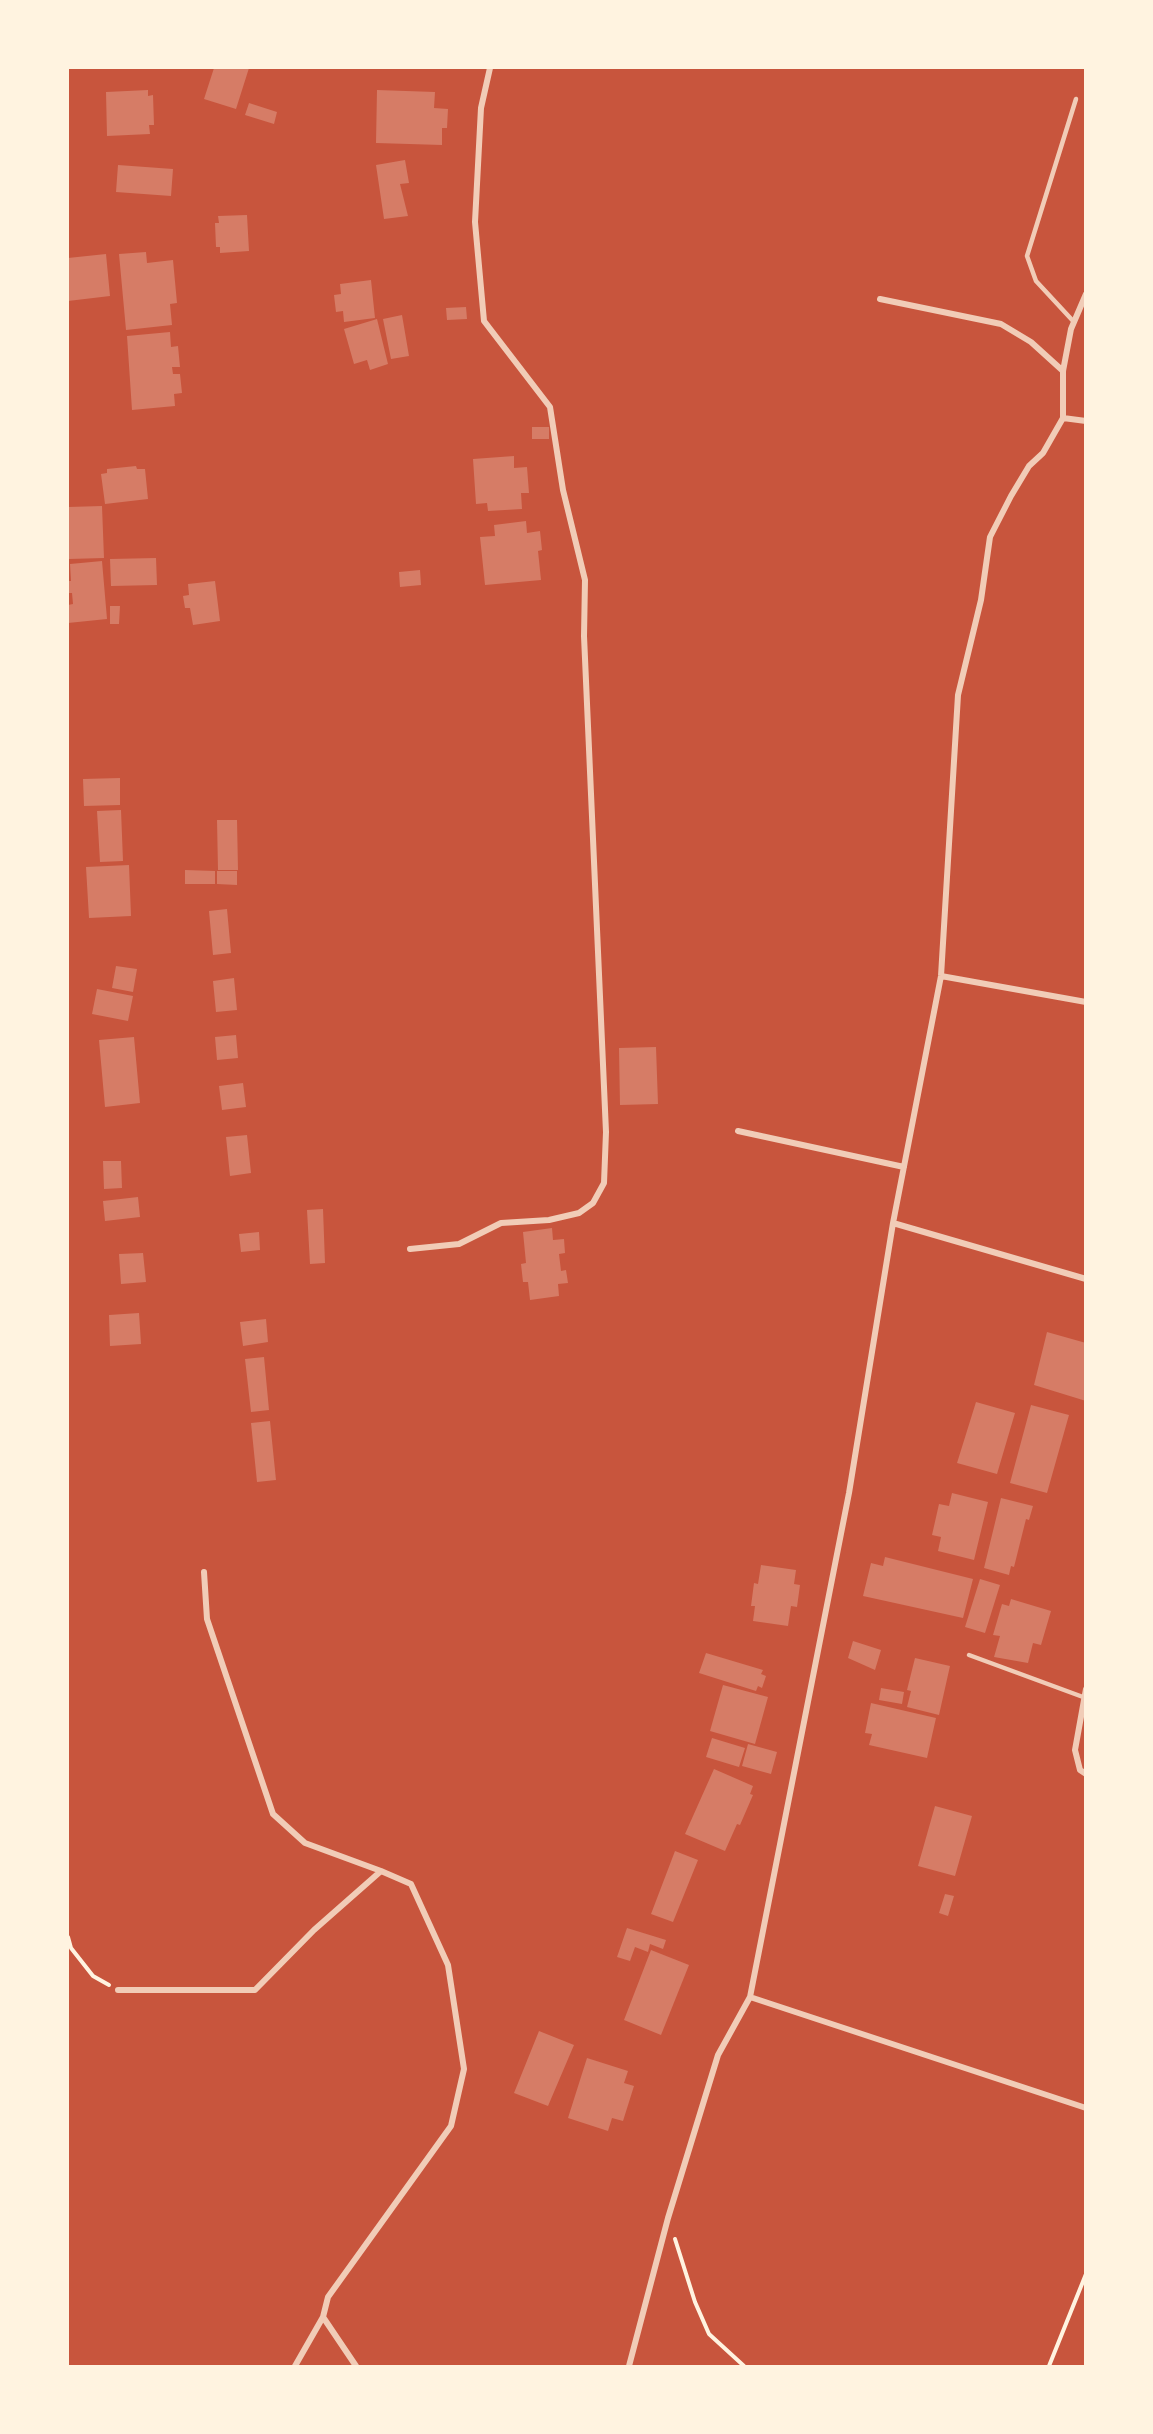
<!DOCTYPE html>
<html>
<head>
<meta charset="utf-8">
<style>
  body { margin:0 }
  #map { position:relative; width:1153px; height:2434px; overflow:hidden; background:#c8553d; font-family:"Space Grotesk",sans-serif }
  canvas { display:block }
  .frame { position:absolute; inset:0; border:69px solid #fff3e0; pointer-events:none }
</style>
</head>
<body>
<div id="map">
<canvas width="1153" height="2434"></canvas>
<div class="frame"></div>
</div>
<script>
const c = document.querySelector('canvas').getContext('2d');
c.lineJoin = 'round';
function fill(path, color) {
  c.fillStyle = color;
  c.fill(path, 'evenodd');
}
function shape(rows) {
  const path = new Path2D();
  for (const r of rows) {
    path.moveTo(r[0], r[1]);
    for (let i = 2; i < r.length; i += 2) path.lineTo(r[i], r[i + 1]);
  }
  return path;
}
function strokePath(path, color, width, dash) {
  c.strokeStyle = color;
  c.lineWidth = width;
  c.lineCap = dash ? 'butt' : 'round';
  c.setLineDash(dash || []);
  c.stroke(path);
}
fill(shape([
  [214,68,249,68,236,109,204,99],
  [148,90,148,96,153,95,154,125,149,125,150,134,107,136,106,92],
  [377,90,435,92,434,108,448,109,447,128,442,128,442,145,376,143],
  [249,103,277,112,274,124,245,115],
  [405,160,409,183,400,184,408,216,384,219,376,165],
  [118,165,173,169,171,196,116,192],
  [247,215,249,251,220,253,220,247,216,247,215,223,219,223,218,216],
  [146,252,147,263,173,260,177,303,170,304,172,325,126,330,119,254],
  [106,254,110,296,68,301,68,258],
  [371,280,375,318,344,322,343,311,336,312,334,295,341,294,340,284],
  [466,307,467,319,447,320,446,308],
  [402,315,409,356,391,359,383,319],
  [377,319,388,364,370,370,367,360,354,364,344,329],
  [170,332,171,347,178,346,180,367,172,367,173,374,180,374,182,393,174,394,175,406,132,410,127,336],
  [532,427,549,427,549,439,532,439],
  [514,456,514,468,527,467,529,493,521,493,522,509,488,511,487,503,476,504,473,459],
  [136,466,137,469,145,469,148,499,105,504,101,474,107,473,107,469],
  [102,506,104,558,69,559,68,507],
  [526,521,527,533,540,531,542,550,538,551,541,580,485,585,480,537,495,536,494,525],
  [156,558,157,585,111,586,110,559],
  [102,561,107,619,68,623,68,605,73,604,72,593,68,593,68,581,71,581,70,564],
  [420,570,421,585,400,587,399,572],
  [215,581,220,621,193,625,190,608,185,608,183,596,189,595,188,584],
  [110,606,120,606,119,624,110,624],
  [120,778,120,805,84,806,83,779],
  [121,810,123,861,100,862,97,811],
  [217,820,237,820,238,870,218,870],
  [129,865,131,916,89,918,86,867],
  [185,870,215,871,215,884,185,884],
  [217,871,237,871,237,885,217,884],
  [227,909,231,953,213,955,209,911],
  [116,966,137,969,133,992,112,988],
  [234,978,237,1010,216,1012,213,981],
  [97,989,133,996,128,1021,92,1014],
  [236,1035,238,1058,217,1060,215,1037],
  [134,1037,140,1103,105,1107,99,1040],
  [656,1047,658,1104,620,1105,619,1048],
  [243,1083,246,1107,222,1110,219,1086],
  [247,1135,251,1173,230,1176,226,1137],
  [103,1161,121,1161,122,1188,104,1189],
  [138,1197,140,1217,105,1221,103,1201],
  [323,1209,325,1263,310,1264,307,1210],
  [552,1228,553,1240,564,1239,565,1253,559,1254,561,1271,566,1270,568,1283,558,1284,559,1296,530,1300,528,1282,523,1282,521,1264,526,1263,523,1232],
  [259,1232,260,1250,241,1252,239,1234],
  [143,1253,146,1282,121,1284,119,1254],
  [139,1313,141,1344,110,1346,109,1315],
  [266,1319,268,1342,243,1346,240,1322],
  [1047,1332,1086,1343,1086,1401,1034,1385],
  [264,1357,269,1410,251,1412,245,1359],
  [976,1402,1015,1413,997,1474,957,1463],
  [1031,1405,1069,1415,1047,1493,1010,1483],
  [270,1421,276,1480,257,1482,251,1423],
  [952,1493,988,1502,974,1560,938,1551,941,1537,932,1535,939,1504,949,1506],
  [1001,1498,1033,1506,1029,1520,1026,1519,1014,1567,1011,1566,1009,1575,984,1568],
  [885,1557,973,1579,963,1618,863,1596,871,1563,883,1566],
  [761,1565,796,1570,794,1584,800,1585,797,1607,791,1606,788,1626,753,1621,755,1606,751,1606,754,1583,758,1584],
  [980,1579,1000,1585,985,1633,965,1627],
  [1011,1599,1051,1611,1041,1645,1033,1643,1028,1663,994,1657,1000,1636,993,1635,1002,1604,1009,1606],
  [853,1641,881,1650,875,1670,848,1658],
  [706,1653,763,1670,761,1674,766,1676,762,1688,758,1686,756,1691,699,1673],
  [915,1658,950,1666,939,1715,907,1707,911,1691,907,1690],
  [723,1685,768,1697,755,1744,710,1731],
  [881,1688,904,1692,902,1704,879,1700],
  [871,1703,936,1718,927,1758,869,1745,872,1734,865,1733],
  [712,1738,745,1748,739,1767,706,1757],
  [748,1744,777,1752,771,1774,742,1766],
  [714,1769,753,1786,750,1794,753,1795,740,1825,737,1824,725,1851,685,1834],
  [935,1806,972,1816,955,1876,918,1866],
  [675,1851,698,1860,673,1922,651,1914],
  [945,1894,954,1896,948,1916,939,1913],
  [627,1928,666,1940,663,1949,650,1944,648,1952,635,1947,630,1961,617,1957],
  [651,1950,689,1965,661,2035,624,2020],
  [539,2031,574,2045,548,2106,514,2093],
  [587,2058,628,2071,624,2083,634,2086,623,2121,612,2118,608,2131,568,2118]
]), '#d67c66');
strokePath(shape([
  [68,1937,71,1948,93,1976,109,1985],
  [675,2239,695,2302,709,2334,744,2366],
  [1049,2366,1086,2274]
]), '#fff3e0', 4);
strokePath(shape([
  [1074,322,1036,281,1027,256,1076,99],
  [969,1655,1083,1697]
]), '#f1ccb7', 4.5);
strokePath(shape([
  [880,299,1001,324,1031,342,1063,371],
  [1063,418,1086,421],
  [941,976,1086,1002],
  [738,1131,904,1167],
  [893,1223,1086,1279],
  [410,1249,459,1244,501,1223,549,1220,579,1213,593,1203,604,1183,606,1132,584,636,585,580,563,490,550,407,484,321,475,222,481,108,490,68],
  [204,1572,207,1619,273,1814,305,1843,381,1871],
  [1086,1689,1075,1750,1080,1770,1086,1774],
  [118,1990,255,1990,314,1930,381,1871,411,1884,448,1965,464,2069,451,2126,328,2297,323,2317,356,2366],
  [750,1997,1086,2108],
  [295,2366,323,2317],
  [629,2366,668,2218,718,2055,750,1997,849,1493,893,1223,941,976,958,695,981,600,990,537,1011,496,1029,466,1043,453,1063,418,1063,371,1071,329,1086,294]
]), '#f1ccb7', 6);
</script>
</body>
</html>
